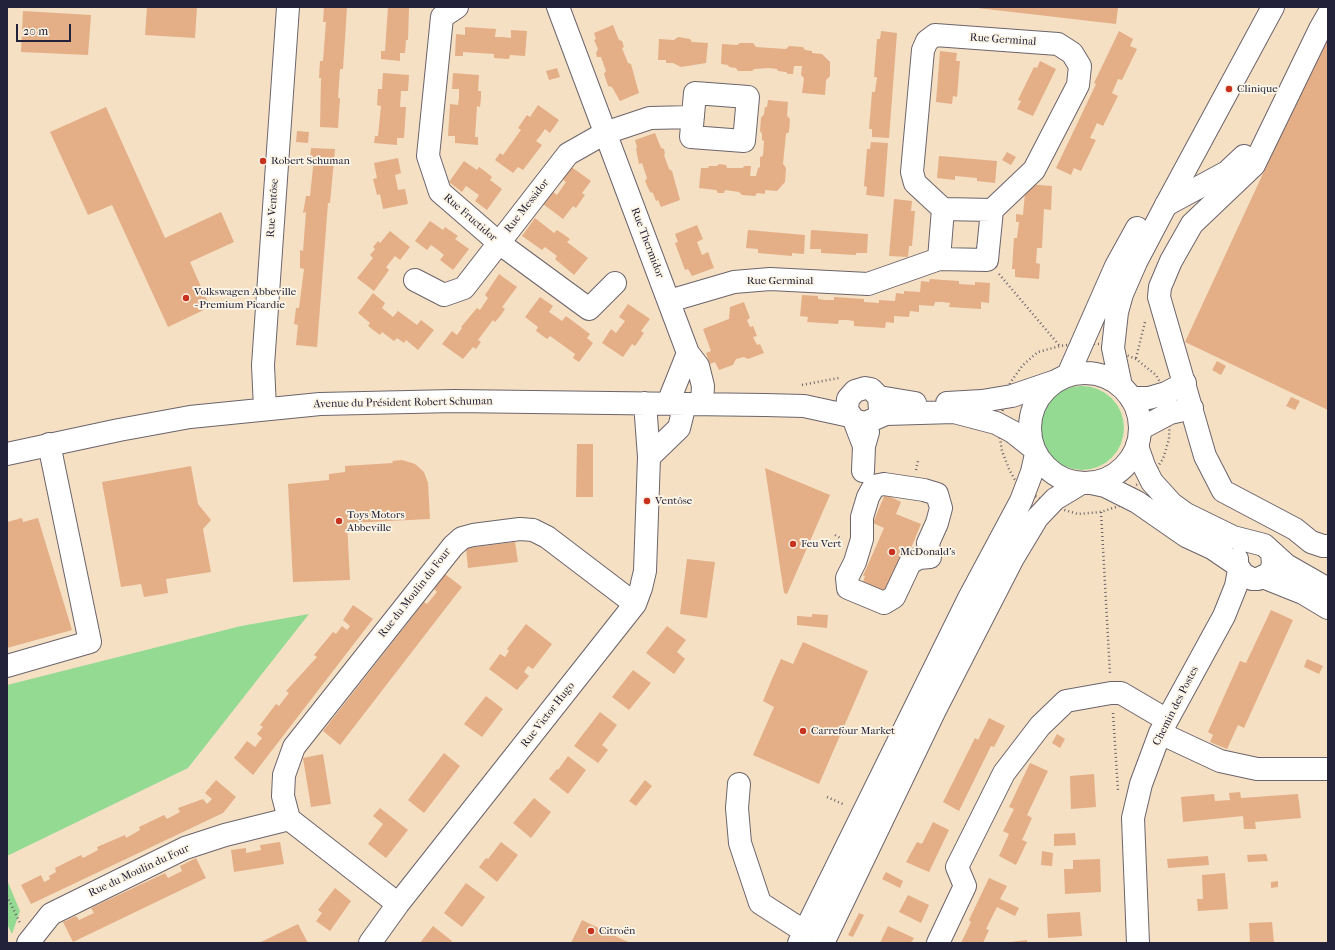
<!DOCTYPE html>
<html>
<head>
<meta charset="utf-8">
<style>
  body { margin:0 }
  #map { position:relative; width:1335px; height:950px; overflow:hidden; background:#f5e0c4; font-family:"IM FELL French Canon",serif }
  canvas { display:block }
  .frame { position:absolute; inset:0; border:8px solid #22223b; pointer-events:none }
  .scale { position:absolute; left:16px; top:24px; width:55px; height:18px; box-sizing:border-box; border:2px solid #22223b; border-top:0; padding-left:5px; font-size:12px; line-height:14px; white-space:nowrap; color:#22223b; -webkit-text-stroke:3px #fcf5e5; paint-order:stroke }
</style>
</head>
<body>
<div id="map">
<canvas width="1335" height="950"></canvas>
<div class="frame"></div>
<div class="scale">20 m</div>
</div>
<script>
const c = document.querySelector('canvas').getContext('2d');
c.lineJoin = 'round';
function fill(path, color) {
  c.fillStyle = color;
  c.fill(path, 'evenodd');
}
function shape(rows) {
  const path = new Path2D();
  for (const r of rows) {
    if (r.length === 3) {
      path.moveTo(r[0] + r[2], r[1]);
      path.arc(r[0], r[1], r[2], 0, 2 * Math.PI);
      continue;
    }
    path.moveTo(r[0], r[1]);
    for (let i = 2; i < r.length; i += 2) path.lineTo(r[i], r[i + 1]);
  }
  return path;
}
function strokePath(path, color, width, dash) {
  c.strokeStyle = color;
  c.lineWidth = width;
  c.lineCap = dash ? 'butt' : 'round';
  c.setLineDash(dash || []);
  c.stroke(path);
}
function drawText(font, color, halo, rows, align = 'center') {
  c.font = font + ' "IM FELL French Canon",serif';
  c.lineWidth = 3.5;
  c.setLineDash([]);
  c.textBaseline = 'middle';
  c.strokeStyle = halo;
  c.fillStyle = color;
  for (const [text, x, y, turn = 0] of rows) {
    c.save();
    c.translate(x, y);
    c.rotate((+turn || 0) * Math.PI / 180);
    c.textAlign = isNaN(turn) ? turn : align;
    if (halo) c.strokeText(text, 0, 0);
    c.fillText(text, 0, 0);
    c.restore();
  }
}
fill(shape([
  [1082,428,42],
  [309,614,188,768,7,856,7,685,241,626],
  [7,880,20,911,12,934,7,924]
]), '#94da93');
fill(shape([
  [147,7,197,7,195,38,145,35],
  [324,7,347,7,343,69,340,69,338,98,340,98,338,128,320,127,321,78,319,78,320,61,323,61,326,22,323,22],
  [388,7,409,7,408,40,406,40,405,53,400,53,400,61,381,59,381,51,385,51],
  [969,7,1118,7,1116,24],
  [23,11,91,15,88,55,21,52],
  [613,25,619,40,622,41,624,47,622,48,628,63,631,64,639,93,620,101,612,87,608,86,604,74,606,71,601,57,597,57,596,53,598,49,594,40,596,39,594,33],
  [465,27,496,29,495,37,503,37,511,38,511,30,527,31,525,56,510,55,509,59,494,58,494,54,463,52,463,56,455,56,456,34,465,35],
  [881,31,897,33,889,138,872,137,872,129,869,129,872,92,875,92,877,77,874,77,877,39,880,39],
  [1119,31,1133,39,1130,46,1137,49,1122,80,1118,79,1112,93,1118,96,1103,126,1097,123,1090,138,1096,140,1081,171,1074,168,1071,175,1056,168,1096,84,1094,83],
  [1328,33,1328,410,1185,342],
  [678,37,690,39,692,42,708,43,706,63,681,67,673,63,666,63,666,60,658,60,659,39,674,40],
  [740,43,753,43,756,47,786,49,789,46,803,47,805,50,812,51,812,53,822,54,830,62,830,76,826,80,825,95,802,93,804,78,801,75,802,66,794,66,793,74,788,74,786,72,778,71,777,69,769,68,754,69,752,71,738,71,736,68,729,67,728,65,721,64,722,44,737,45],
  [940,51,957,53,956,61,960,61,957,97,953,96,952,104,936,102],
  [1040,61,1056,69,1033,116,1017,109,1021,101,1018,100,1034,67,1037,68],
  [557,68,560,77,549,80,546,71],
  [383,73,409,75,408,91,401,91,400,107,406,107,404,138,397,138,397,145,374,143,375,136,378,136,381,106,377,105,378,89,382,89],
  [453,73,479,75,478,91,481,91,481,98,480,107,477,106,475,137,478,137,478,145,455,143,455,136,448,136,450,104,458,105,459,97,459,89,452,89],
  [768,100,788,102,787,116,790,119,789,132,786,134,783,164,786,168,785,182,777,191,765,190,765,194,757,193,755,196,742,195,739,192,725,190,724,193,718,193,716,190,699,188,701,168,708,168,709,166,717,166,719,164,726,165,727,168,742,168,745,166,751,166,750,176,756,176,758,168,760,167,760,157,763,156,764,141,762,140,762,134,760,131,761,118,764,114,765,107,767,107],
  [538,105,559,120,550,133,545,129,541,135,536,141,542,145,523,170,518,167,513,173,495,160,500,153,503,155,521,130,518,128,527,115,530,117],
  [106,107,165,238,221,212,234,242,190,262,210,307,168,327,112,205,88,215,50,132],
  [297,131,309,132,308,143,296,142],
  [655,133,661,148,664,149,665,154,664,155,669,169,672,171,680,200,661,207,658,200,656,201,653,193,650,192,645,181,647,178,642,163,639,164,636,149,637,147,635,140],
  [871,142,888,143,884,197,866,195,867,187,864,186,867,149,870,149],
  [311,148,335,149,330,203,328,203,317,347,296,345,298,325,294,324,296,308,299,308,304,269,300,268,300,250,303,251,306,212,303,213,306,196,310,196,314,158,310,158],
  [1007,152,1016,157,1011,165,1002,160],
  [939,156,997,161,995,183,977,181,977,178,955,176,955,180,937,178],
  [398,158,401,173,395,175,398,190,405,189,408,204,383,209,380,194,377,195,373,179,377,178,374,163],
  [464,161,477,170,479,167,486,172,492,177,490,180,502,189,487,210,475,201,479,195,466,186,462,192,449,182],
  [570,166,591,181,582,193,585,195,576,208,573,206,563,219,543,204,552,191,557,195,566,182,561,178],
  [1028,184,1052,186,1051,210,1044,209,1042,248,1037,248,1036,263,1040,264,1039,279,1015,277,1015,269,1012,269,1014,238,1017,238,1019,222,1016,222,1016,214,1023,215,1025,193,1027,193],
  [894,199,912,201,911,211,915,211,912,246,909,246,908,257,889,256],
  [535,218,554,233,557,230,563,234,570,239,567,242,588,258,574,275,555,259,557,256,545,247,542,250,522,236],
  [430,221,443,230,445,227,458,236,455,239,469,249,453,270,440,260,444,255,438,250,431,245,427,250,415,241],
  [697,225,703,239,697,242,702,255,708,252,714,268,692,276,688,269,685,270,675,243,678,242,675,234],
  [748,230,805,235,804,254,792,253,792,256,758,253,758,249,746,248],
  [811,230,868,234,867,253,856,253,856,255,821,253,821,249,810,249],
  [390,231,410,247,400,260,395,256,386,267,389,270,374,291,357,278,373,258,370,255,375,249,373,247,378,241,380,243],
  [499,274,517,287,502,307,505,309,501,315,495,322,493,320,478,340,481,342,476,349,473,347,463,359,442,344,452,331,457,335,462,328,461,327,477,308,480,310,488,298,485,295],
  [930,279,959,281,959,284,975,285,975,282,990,283,989,303,981,302,981,309,949,307,950,303,943,302,935,302,934,306,919,305,919,312,910,311,909,317,894,316,894,323,886,322,885,328,854,326,854,321,847,320,839,320,838,324,807,322,808,317,800,316,802,295,818,296,818,299,825,300,834,300,834,297,864,299,864,302,879,303,879,300,895,301,896,293,904,294,904,291,920,292,921,281,929,282],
  [373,293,385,303,382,308,393,317,398,311,417,325,421,320,434,330,418,350,406,340,404,343,397,338,394,341,382,332,380,335,368,326,370,323,358,313],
  [540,297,553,306,549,312,562,321,566,316,590,334,587,338,593,343,579,362,573,358,575,354,550,336,547,339,536,331,538,327,525,317],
  [744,302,750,318,747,320,750,327,753,326,757,336,753,337,757,345,760,344,764,353,748,359,744,357,736,359,733,365,719,370,715,362,710,364,706,353,711,351,703,329,729,319,730,307],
  [628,304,650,319,641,331,644,333,635,346,632,344,623,357,602,343,611,329,616,333,625,321,619,317],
  [1217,361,1226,366,1221,375,1212,370],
  [1291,397,1300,401,1295,410,1286,406],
  [577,444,593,444,593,497,576,497],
  [402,460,415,464,424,472,428,483,430,519,347,523,350,580,293,582,288,484,329,480,329,474,345,472,345,466,393,463,392,461],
  [191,466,198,504,211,520,203,529,211,572,166,579,168,593,144,597,141,584,121,587,102,482],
  [765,468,830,495,787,594,784,593],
  [885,494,901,502,896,514,921,524,894,589,889,597,862,585,865,576,863,576,884,528,873,523],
  [22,518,23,522,38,518,72,630,7,648,7,522],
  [515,542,518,562,468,568,466,548],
  [687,559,715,562,707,618,680,614],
  [445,574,462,587,340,745,323,731,424,602,427,604,437,592,434,589],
  [353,605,373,619,253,775,234,758,247,741,255,747,262,738,257,734,263,727,260,725,276,704,279,706,289,693,286,691,317,657,314,655,333,632,336,634,342,626,347,630,350,626,343,620],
  [1271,610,1293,620,1244,728,1238,725,1227,749,1210,742,1213,735,1208,732,1240,661,1246,663],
  [812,614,828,615,827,628,797,625,797,616,812,617],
  [526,624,552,644,533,669,528,666,524,672,529,676,517,690,489,669,500,654,505,657,509,651,507,649],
  [667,626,686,640,677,652,685,659,674,674,646,653],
  [803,642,868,671,819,784,753,755,774,707,763,701,772,679,781,659,793,664],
  [1307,659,1323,666,1319,674,1304,667],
  [633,670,651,683,629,710,612,697],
  [486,696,503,709,482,737,464,724],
  [600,712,617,725,602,745,608,750,598,763,574,746],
  [989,718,1005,726,994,747,991,746,959,811,943,802,975,738,978,740],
  [1057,734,1065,739,1060,748,1052,743],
  [444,753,460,766,424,813,408,800],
  [323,754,331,804,311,807,303,758],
  [568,756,586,770,568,794,549,779,557,769,558,770],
  [1030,763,1048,771,1027,815,1032,818,1022,840,1027,842,1016,865,999,856,1009,834,1003,831,1014,809,1009,807],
  [1094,774,1096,807,1071,809,1070,776],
  [216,780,236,797,223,813,31,904,21,885,41,875,44,882,50,879,49,876,56,872,55,868,81,855,83,858,98,850,97,847,125,835,126,838,140,830,139,827,164,815,167,819,180,812,178,808,203,799,207,804,212,799,205,793],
  [645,780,652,786,636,806,629,801],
  [1240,792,1241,798,1298,794,1301,818,1255,822,1256,829,1244,829,1243,816,1183,822,1181,797,1214,794,1215,801,1230,800,1229,793],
  [534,798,551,812,531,838,513,823],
  [380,808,408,830,386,858,368,844,383,824,373,816],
  [933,822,949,830,929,872,906,862,917,842,922,844],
  [1075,833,1076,845,1054,846,1054,834],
  [280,842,284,864,234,872,231,850,246,848,246,853,261,850,260,845],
  [501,842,518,855,497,882,479,867,486,858,488,859],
  [1042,851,1053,853,1052,866,1041,865],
  [1266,854,1268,861,1248,862,1247,855],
  [1208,856,1209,865,1168,868,1167,859],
  [196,858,206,878,73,942,63,922,76,916,79,920,94,913,91,908,165,873,168,878,182,871,180,866],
  [1100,859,1101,892,1065,894,1064,869,1073,869,1073,860],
  [886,872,903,881,900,888,882,879],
  [1225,873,1228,909,1198,911,1197,899,1203,899,1202,875],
  [989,878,1007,886,1000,899,1019,908,1015,916,997,907,986,929,989,930,983,943,961,943,971,922,969,920],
  [1278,881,1278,887,1271,888,1271,882],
  [466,883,485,897,462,927,444,913],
  [335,888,351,901,330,931,316,921,322,913,318,910],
  [908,895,929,905,921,923,899,912],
  [1080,912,1082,936,1048,938,1047,914],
  [859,913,864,915,853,937,848,935],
  [582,920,630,943,571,943],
  [1272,922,1274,943,1250,943,1249,923],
  [298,924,308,943,259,943],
  [433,926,452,941,450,943,420,943],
  [888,926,914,938,911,943,880,943],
  [1027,940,1027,943,1011,943,1011,942]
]), '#e4ae87');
const minor = shape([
  [457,7,442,17,428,156,440,192,499,243,589,309,615,283],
  [558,7,688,353,698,366,703,386,702,403],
  [1328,15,1320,29,1254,165,1192,224,1171,261,1160,287,1159,297,1205,456,1223,491,1295,529,1311,542,1323,546,1328,546],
  [935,35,1058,44,1072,53,1080,66,1078,85,1034,170,992,210,943,209,915,183,912,172,923,50,927,41,935,35],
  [695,93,748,97,744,141,691,137,695,93],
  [1166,205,1227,172,1244,156],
  [943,209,939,259,987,260,992,210],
  [415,280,444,295,464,288,568,154,605,133,650,118,693,117],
  [669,301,734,282,770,279,868,284,939,259],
  [879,397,915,403],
  [1131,398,1149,398,1166,393,1185,383],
  [668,403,688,353],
  [947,403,982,401,1012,396,1053,382],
  [265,409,263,365,288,7],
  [854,420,865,423,886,414,954,412,996,423,1013,432,1032,447],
  [1140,429,1170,413,1192,408],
  [864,446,854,420,847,410,848,399,855,391,865,388,871,389,879,397,880,410],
  [1137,446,1144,466,1152,482,1172,504,1186,514,1233,537,1264,545,1286,565,1328,589],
  [7,454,119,430,190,417,320,404,454,401,765,405,804,406,850,416],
  [649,457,679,428,685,404],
  [863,471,864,446,868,432],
  [1091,483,1105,486,1137,502,1186,536,1212,548,1237,565],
  [884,484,924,490,937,494,941,508,937,523,928,543,930,557,919,558,910,563,894,597,884,603,848,588,847,578,855,562,862,539,862,517,868,497,874,486,884,484],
  [1237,559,1237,565,1243,574,1252,579,1258,579,1268,574,1271,570,1273,564,1272,553],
  [1263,577,1303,593,1328,608],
  [7,666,90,642,49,444],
  [1160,733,1220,761,1257,769,1328,769],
  [739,784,737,808,740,843,760,903,799,928,806,930],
  [398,904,289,819,283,796,284,775,294,747,453,546,462,538,473,535,520,529,533,530,547,537,635,604],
  [28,943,51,914,185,848,225,835,289,819],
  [370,943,398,904,635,604,641,588,645,571,649,457,645,403],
  [938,943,965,886,957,867,1004,773,1040,726,1066,701,1111,693,1121,693,1167,720],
  [1138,943,1133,818,1141,784,1160,733,1224,616,1236,586,1239,570]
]);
const major = shape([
  [1085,428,55],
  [1068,375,1116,266,1137,228],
  [1121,386,1113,348,1117,312,1122,294,1136,262,1166,205,1273,7],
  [799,943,968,600,1021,501,1032,472,1036,454],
  [823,943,935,710,1013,558,1037,518,1055,499,1080,484]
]);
strokePath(minor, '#6c646b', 24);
strokePath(major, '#6c646b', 24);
strokePath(shape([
  [999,274,1059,345],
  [1082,343,1099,344,1136,359,1156,375,1166,393,1170,413,1169,439,1163,459,1150,478,1136,485,1129,498,1119,506,1101,512,1078,514,1061,509,1025,491,1015,480,1009,469,1002,451,999,432,1005,397,1010,383,1023,365,1038,352,1060,346,1082,343],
  [1136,358,1145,322],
  [802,385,839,378],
  [916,470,918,461],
  [1101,512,1110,674],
  [835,535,842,539],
  [1113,713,1118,791],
  [827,797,845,805],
  [7,896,20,923]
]), '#6c646b', 2.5, [1, 3]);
strokePath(minor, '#fff', 22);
strokePath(major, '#fff', 22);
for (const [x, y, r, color] of [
  [1229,89,4,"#c8321e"],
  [263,161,4,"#c8321e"],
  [186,298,4,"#c8321e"],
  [647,501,4,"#c8321e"],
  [339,521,4,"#c8321e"],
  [793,544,4,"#c8321e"],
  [892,552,4,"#c8321e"],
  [803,731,4,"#c8321e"],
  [591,931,4,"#c8321e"]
]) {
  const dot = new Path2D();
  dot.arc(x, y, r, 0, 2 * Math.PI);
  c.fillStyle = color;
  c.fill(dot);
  strokePath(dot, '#fcf5e5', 1.5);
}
drawText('11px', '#22223b', '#fcf5e5', [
  ["Rue Germinal",1003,40,4],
  ["Rue Messidor",527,206,-52],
  ["Rue Ventôse",273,208,-86],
  ["Rue Fructidor",470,218,41],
  ["Rue Thermidor",647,243,69],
  ["Rue Germinal",780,281],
  ["Avenue du Président Robert Schuman",403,403,-1],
  ["Rue du Moulin du Four",415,593,-52],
  ["Chemin des Postes",1176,706,-63],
  ["Rue Victor Hugo",548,715,-52],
  ["Rue du Moulin du Four",139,871,-25]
]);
drawText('11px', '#22223b', '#fcf5e5', [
  ["Clinique",1237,89],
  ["Robert Schuman",271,161],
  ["Volkswagen Abbeville",194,292],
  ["- Premium Picardie",194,305],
  ["Ventôse",655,501],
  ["Toys Motors",347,515],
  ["Abbeville",347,528],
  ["Feu Vert",801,544],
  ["McDonald's",900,552],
  ["Carrefour Market",811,731],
  ["Citroën",599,931]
], 'left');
</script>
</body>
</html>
